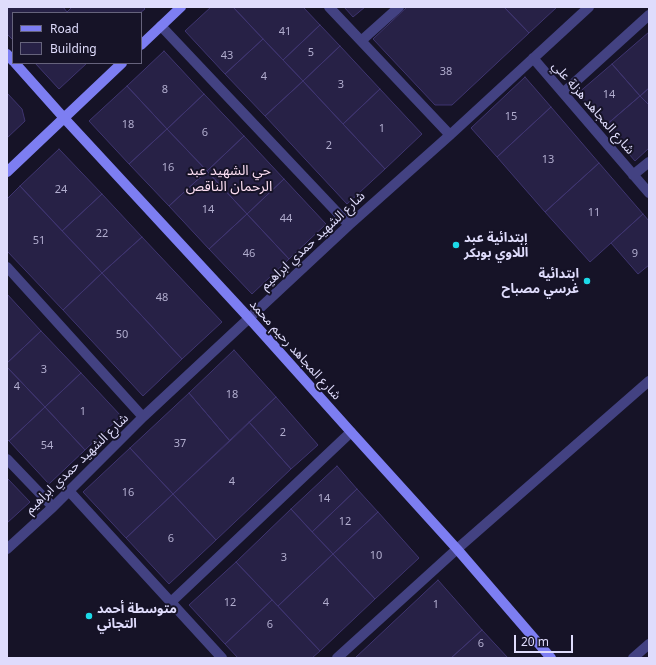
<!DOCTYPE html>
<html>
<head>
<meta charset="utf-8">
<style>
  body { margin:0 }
  #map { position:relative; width:656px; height:665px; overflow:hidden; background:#161327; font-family:"Noto Sans",sans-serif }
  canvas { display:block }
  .frame { position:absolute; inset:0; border:8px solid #dfdcfc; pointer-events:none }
  .legend { position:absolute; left:12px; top:12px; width:130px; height:52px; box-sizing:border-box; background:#161327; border:1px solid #66637c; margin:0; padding:5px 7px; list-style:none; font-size:12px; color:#dfdcfc }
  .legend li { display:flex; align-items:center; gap:8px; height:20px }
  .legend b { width:20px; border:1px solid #66637c }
  .scale { position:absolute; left:514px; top:635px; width:59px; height:18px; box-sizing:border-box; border:2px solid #dfdcfc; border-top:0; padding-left:5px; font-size:12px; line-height:14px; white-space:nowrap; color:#dfdcfc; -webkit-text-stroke:3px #161327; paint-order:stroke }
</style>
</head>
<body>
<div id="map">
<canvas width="656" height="665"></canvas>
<div class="frame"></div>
<ul class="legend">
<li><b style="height:5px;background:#7d7ef2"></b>Road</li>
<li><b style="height:11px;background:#272146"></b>Building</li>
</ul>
<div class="scale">20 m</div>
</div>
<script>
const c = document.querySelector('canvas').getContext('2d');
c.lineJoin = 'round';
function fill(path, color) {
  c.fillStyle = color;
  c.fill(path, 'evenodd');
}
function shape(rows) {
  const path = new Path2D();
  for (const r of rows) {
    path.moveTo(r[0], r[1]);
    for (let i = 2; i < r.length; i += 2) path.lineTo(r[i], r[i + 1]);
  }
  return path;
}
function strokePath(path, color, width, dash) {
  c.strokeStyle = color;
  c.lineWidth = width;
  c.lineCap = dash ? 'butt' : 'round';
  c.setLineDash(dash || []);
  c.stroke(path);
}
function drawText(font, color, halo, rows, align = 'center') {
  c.font = font + ' "Noto Sans","Noto Sans Arabic",sans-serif';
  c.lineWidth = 4;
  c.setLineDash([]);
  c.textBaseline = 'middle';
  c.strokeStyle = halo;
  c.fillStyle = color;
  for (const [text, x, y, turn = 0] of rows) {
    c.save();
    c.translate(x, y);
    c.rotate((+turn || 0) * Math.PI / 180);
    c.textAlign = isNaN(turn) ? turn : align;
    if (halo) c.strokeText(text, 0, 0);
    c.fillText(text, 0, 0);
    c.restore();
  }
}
const building = shape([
  [7,7,63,7,67,12,66,13,13,13,13,40,7,34,7,7],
  [72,7,143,7,145,9,140,13,68,13,67,12,72,7],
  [211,7,233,7,263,39,225,74,185,31,211,7],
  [233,7,303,7,320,25,283,60,233,7],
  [344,7,365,7,353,17,344,7],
  [407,7,504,7,529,33,452,105,435,105,373,39,407,7],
  [504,7,557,7,529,33,504,7],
  [320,25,340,46,303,81,283,60,320,25],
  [649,32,649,88,640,96,612,64,649,32],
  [263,39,303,81,265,116,225,74,263,39],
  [340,46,380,89,343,124,303,81,340,46],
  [164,51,204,94,167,129,127,86,164,51],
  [35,63,87,63,59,89,35,63],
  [612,64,640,96,605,126,577,94,612,64],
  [525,77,551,107,497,157,471,128,525,77],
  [303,81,385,169,347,204,265,116,303,81],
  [127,86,167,129,129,164,89,121,127,86],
  [649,88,649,105,640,96,649,88],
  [380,89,422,134,385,169,343,124,380,89],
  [7,93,22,109,25,121,7,138,7,93],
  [204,94,244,136,207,171,167,129,204,94],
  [640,96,649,105,649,148,635,161,605,126,640,96],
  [551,107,599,163,545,212,497,157,551,107],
  [167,129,207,171,169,206,129,164,167,129],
  [244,136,284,179,247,214,207,171,244,136],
  [59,149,102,194,62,231,20,186,59,149],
  [599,163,643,214,590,262,545,212,599,163],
  [207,171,247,214,209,249,169,206,207,171],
  [284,179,326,224,289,259,247,214,284,179],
  [20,186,102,273,63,310,7,251,7,199,20,186],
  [102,194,142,237,102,273,62,231,102,194],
  [247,214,289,259,252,294,209,249,247,214],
  [643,214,649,221,649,265,638,274,611,243,643,214],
  [142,237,222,322,182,359,102,273,142,237],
  [102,273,182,359,143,396,63,310,102,273],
  [7,294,41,331,7,363,7,294],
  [41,331,81,373,45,407,7,367,7,363,41,331],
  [234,350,276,397,230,441,189,393,234,350],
  [7,367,45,407,9,441,7,439,7,367],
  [81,373,121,416,85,450,45,407,81,373],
  [189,393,230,441,173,494,130,448,189,393],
  [276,397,318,445,291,469,249,422,276,397],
  [45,407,85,450,49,484,9,441,45,407],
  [249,422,291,469,216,540,173,494,249,422],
  [130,448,173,494,126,538,83,492,130,448],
  [337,466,357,489,312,532,291,509,337,466],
  [7,478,30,502,7,523,7,478],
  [357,489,378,512,333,554,312,532,357,489],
  [173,494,216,540,169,584,126,538,173,494],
  [291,509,333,554,278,606,236,562,291,509],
  [378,512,419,558,375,599,333,554,378,512],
  [333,554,375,599,320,651,278,606,333,554],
  [236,562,272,600,225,644,189,605,236,562],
  [438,580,482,630,451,658,355,658,438,580],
  [272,600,320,651,312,658,238,658,225,644,272,600],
  [482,630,508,658,451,658,482,630]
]);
fill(building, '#272146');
strokePath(building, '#3f3570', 1);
strokePath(shape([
  [329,7,450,135],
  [161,26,349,225],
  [361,41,399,7],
  [533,58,649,193],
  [563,93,649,15],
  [633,175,649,162],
  [7,267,143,417],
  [7,459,53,507],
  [69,491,222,658],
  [7,549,53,507,143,417,349,225,450,135,589,7],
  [170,603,351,432],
  [337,658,457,549,649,381],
  [633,658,649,644]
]), '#434282', 10);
strokePath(shape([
  [141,45,181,7],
  [7,54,13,61],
  [15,63,64,118,249,318,351,432,457,549,551,658],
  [7,172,122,63]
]), '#7d7ef2', 10);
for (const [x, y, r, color] of [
  [456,245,4,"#1cdae8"],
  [587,281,4,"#1cdae8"],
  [89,616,4,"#1cdae8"]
]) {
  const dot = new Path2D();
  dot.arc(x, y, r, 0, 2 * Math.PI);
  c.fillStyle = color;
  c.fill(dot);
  strokePath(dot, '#161327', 1.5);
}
drawText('11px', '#b1adce', null, [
  ["41",285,32],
  ["5",311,53],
  ["43",227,56],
  ["38",446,72],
  ["4",264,77],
  ["3",341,85],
  ["8",165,90],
  ["14",609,95],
  ["15",511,117],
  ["18",128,125],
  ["1",382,129],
  ["6",205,133],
  ["2",329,146],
  ["13",548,160],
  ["16",168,168],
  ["24",61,190],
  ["14",208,210],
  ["11",594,213],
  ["44",286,219],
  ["22",102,234],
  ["51",39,241],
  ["46",249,254],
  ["9",635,254],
  ["48",162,298],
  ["50",122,335],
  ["3",44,370],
  ["4",17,387],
  ["18",232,395],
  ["1",83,412],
  ["2",283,433],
  ["37",180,444],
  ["54",47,446],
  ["4",232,482],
  ["16",128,493],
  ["14",324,499],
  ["12",345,522],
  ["6",171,539],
  ["10",376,556],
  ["3",284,558],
  ["12",230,603],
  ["4",326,603],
  ["1",436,605],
  ["6",270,625],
  ["6",481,644]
]);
drawText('13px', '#dfdcfc', '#161327', [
  ["شارع المجاهد هزلة علي",593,108,49],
  ["شارع الشهيد حمدي ابراهيم",313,241,-43],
  ["شارع المجاهد رحيم محمد",295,350,48],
  ["شارع الشهيد حمدي ابراهيم",77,464,-44]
]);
drawText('bold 13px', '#dfdcfc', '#161327', [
  ["إبتدائية عبد",464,238],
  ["اللاوي بوبكر",464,253],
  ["ابتدائية",579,274,"right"],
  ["غرسي مصباح",579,289,"right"],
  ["متوسطة أحمد",97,609],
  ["التجاني",97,624]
], 'left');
drawText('14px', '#fcdef2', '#161327', [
  ["حي الشهيد عبد",229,171],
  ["الرحمان الناقص",229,187]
]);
</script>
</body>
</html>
